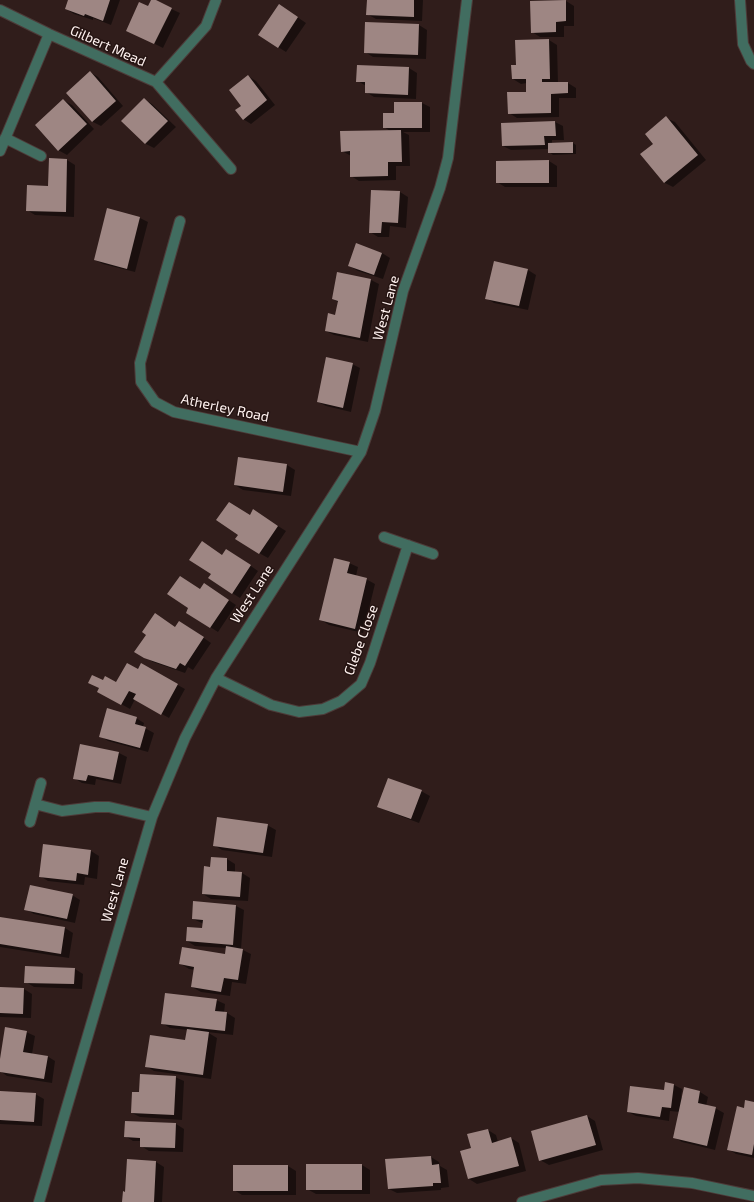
<!DOCTYPE html>
<html>
<head>
<meta charset="utf-8">
<style>
  body { margin:0 }
  canvas { display:block; background:#301d1b }
</style>
</head>
<body>
<canvas width="754" height="1202"></canvas>
<script>
const c = document.querySelector('canvas').getContext('2d');
c.lineJoin = 'round';
function fill(path, color) {
  c.fillStyle = color;
  c.fill(path, 'evenodd');
}
function shape(rows) {
  const path = new Path2D();
  for (const r of rows) {
    path.moveTo(r[0], r[1]);
    for (let i = 2; i < r.length; i += 2) path.lineTo(r[i], r[i + 1]);
  }
  return path;
}
function strokePath(path, color, width, dash) {
  c.strokeStyle = color;
  c.lineWidth = width;
  c.lineCap = dash ? 'butt' : 'round';
  c.setLineDash(dash || []);
  c.stroke(path);
}
function drawText(font, color, halo, rows, align = 'center') {
  c.font = font + ' "Exo 2",sans-serif';
  c.lineWidth = 3;
  c.setLineDash([]);
  c.textBaseline = 'middle';
  c.strokeStyle = halo;
  c.fillStyle = color;
  for (const [text, x, y, turn = 0] of rows) {
    c.save();
    c.translate(x, y);
    c.rotate((+turn || 0) * Math.PI / 180);
    c.textAlign = isNaN(turn) ? turn : align;
    if (halo) c.strokeText(text, 0, 0);
    c.fillText(text, 0, 0);
    c.restore();
  }
}
fill(shape([
  [69,0,120,0,111,25,93,18,93,20,74,14,66,9],
  [152,0,180,13,163,48,127,30,149,7],
  [368,0,423,0,422,21,376,19,367,14],
  [566,1,574,6,574,26,564,26,564,37,540,37,532,32],
  [287,10,306,23,286,52,278,47],
  [419,25,427,30,426,59,373,57,365,52],
  [549,40,557,45,558,83,568,83,576,88,576,98,559,98,559,117,517,118,509,113,527,93,527,83,521,84,513,79,517,65],
  [409,68,417,73,416,99,374,97,366,92,366,86,358,81],
  [90,72,98,77,123,106,101,126,93,122],
  [248,76,256,81,275,105,251,124,243,119,242,106],
  [144,99,152,104,176,127,154,148,146,144,122,121],
  [63,100,72,105,94,129,67,155,58,150],
  [422,103,430,107,430,132,403,132,409,135,410,166,396,166,396,180,359,181,351,176,351,156,342,151,390,131,384,127,395,114],
  [666,118,675,122,706,160,673,187,665,183,641,154,654,144],
  [555,122,563,126,564,140,552,140,552,144,573,143,576,145,576,154,553,155,549,152,549,149,511,150,503,146],
  [67,160,75,165,74,217,35,215,27,210,49,187],
  [549,161,557,166,557,187,505,187,497,182],
  [372,191,400,192,408,197,406,228,390,226,389,237,378,237,370,232],
  [140,218,148,222,135,272,103,264,95,260],
  [357,245,382,253,390,258,383,279,358,271,349,266],
  [528,270,536,275,528,310,494,303,486,298],
  [338,273,371,280,379,284,368,342,334,335,326,331,336,316,338,302,333,299],
  [352,364,360,368,351,412,326,406,318,402],
  [239,458,287,465,295,470,291,496,243,490,235,485],
  [250,516,262,516,286,531,268,558,259,553],
  [235,555,258,571,240,598,232,593,223,556],
  [349,563,358,567,356,576,366,579,375,584,363,633,329,625,321,620],
  [212,589,236,605,218,632,210,627,201,590],
  [188,627,211,643,193,670,188,667,185,673,153,662,136,652,176,628],
  [141,665,185,689,169,718,135,699,130,709,98,691,103,682,116,684,138,670],
  [136,718,144,723,143,727,154,733,148,752,108,741,100,736],
  [119,753,127,757,121,784,96,779,95,785,82,783,74,778],
  [421,791,430,796,419,823,387,811,379,806],
  [267,825,276,830,272,857,222,850,214,845],
  [44,845,91,851,99,856,97,879,85,877,84,885,48,881,40,876],
  [227,859,235,864,235,873,242,873,250,878,248,901,211,899,203,894,211,868],
  [72,895,80,900,75,923,34,914,25,909],
  [236,906,244,910,241,949,251,954,246,984,232,982,230,996,201,992,192,987,195,970,189,969,181,964,226,955,227,948,195,946,187,941,203,929,204,924,193,919],
  [0,918,65,928,73,933,69,958,0,947],
  [75,969,83,974,82,989,34,987,26,982],
  [0,988,24,989,32,994,31,1018,0,1017],
  [216,1000,225,1004,224,1013,227,1013,235,1018,233,1035,207,1032,217,1038,211,1079,154,1071,146,1066,186,1042,188,1030,170,1028,162,1023],
  [26,1032,35,1036,32,1054,47,1056,55,1061,52,1083,7,1076,0,1071,0,1065],
  [175,1077,184,1081,182,1120,140,1117,132,1113,140,1093],
  [666,1083,674,1085,682,1089,681,1097,683,1098,685,1089,700,1092,708,1097,706,1106,715,1108,724,1113,715,1150,682,1142,674,1137,680,1112,670,1111,669,1121,636,1116,628,1112,664,1092],
  [0,1092,35,1094,44,1099,42,1126,0,1124],
  [754,1103,754,1158,736,1154,728,1149,744,1109],
  [587,1116,595,1121,603,1150,549,1165,540,1160],
  [125,1122,176,1124,184,1129,183,1152,149,1151,141,1146,141,1141,133,1141,125,1136],
  [488,1130,496,1135,498,1142,511,1138,519,1143,526,1171,477,1184,469,1179,472,1149],
  [431,1157,439,1162,440,1166,447,1170,449,1187,441,1188,441,1190,397,1193,389,1189],
  [128,1160,156,1162,164,1167,162,1202,123,1202,126,1193],
  [362,1165,370,1170,370,1194,316,1194,307,1189],
  [288,1166,296,1171,296,1195,242,1195,234,1190]
]), '#0007');
fill(shape([
  [68,0,110,0,103,21,85,14,84,16,65,9],
  [151,0,156,0,172,8,154,44,126,31,139,2,148,6],
  [367,0,414,0,414,17,366,15],
  [566,0,566,21,556,22,556,32,531,33,530,1],
  [279,4,298,17,278,48,258,35],
  [365,22,419,24,418,55,364,53],
  [549,39,550,79,542,79,542,82,568,82,568,93,551,94,551,113,508,114,507,92,526,92,526,79,512,79,511,65,516,65,515,40],
  [357,65,409,67,408,95,365,93,365,82,356,82],
  [90,71,116,101,92,122,66,93],
  [248,75,267,100,243,120,235,110,241,106,229,90],
  [144,98,168,121,145,144,121,121],
  [63,99,87,124,58,151,35,125],
  [394,102,422,102,422,128,383,128,383,113,394,113],
  [666,116,698,155,664,183,640,154,653,144,645,134],
  [555,121,556,136,544,136,545,145,502,146,501,123],
  [401,130,402,162,388,162,388,176,350,177,350,151,341,152,340,131],
  [573,142,573,153,548,153,548,143],
  [49,158,67,159,66,212,26,211,27,185,48,186],
  [549,160,549,183,496,183,496,161],
  [371,190,400,191,398,223,382,222,381,233,369,233],
  [107,208,140,217,127,269,94,260],
  [356,243,382,253,374,275,348,266],
  [494,261,528,269,519,306,485,299],
  [337,272,371,279,360,338,325,331,328,313,335,315,338,301,332,299],
  [326,357,353,363,343,408,317,402],
  [238,457,287,464,283,492,234,485],
  [229,502,250,515,253,509,278,526,259,554,235,539,238,535,216,520],
  [202,541,222,555,226,549,251,565,232,594,208,578,211,574,189,560],
  [334,558,350,562,347,573,367,578,355,629,319,620],
  [180,576,200,589,204,583,229,600,210,628,186,613,188,608,167,594],
  [155,613,175,627,179,621,204,637,185,666,180,663,176,669,144,658,134,652,146,635,142,632],
  [127,663,138,669,141,663,178,684,161,715,133,699,136,694,129,691,121,705,97,692,99,688,88,683,92,675,103,680,105,676,116,682],
  [107,708,137,717,135,724,146,727,140,748,99,737],
  [80,744,119,752,113,780,88,775,86,781,73,779],
  [388,778,422,790,411,819,377,807],
  [217,817,268,824,263,853,213,846],
  [43,844,91,850,88,875,77,873,76,881,39,877],
  [211,857,227,858,227,871,242,872,240,897,202,894,204,866,210,867],
  [30,885,73,894,67,919,24,910],
  [193,901,236,905,233,945,186,941,187,927,202,928,203,920,192,919],
  [0,917,65,927,61,954,0,944],
  [226,946,243,949,238,980,224,978,221,992,191,987,194,967,179,964,182,947,225,954],
  [25,966,75,968,74,984,24,983],
  [0,987,24,988,23,1014,0,1013],
  [165,993,217,999,215,1011,227,1012,225,1031,161,1024],
  [5,1027,27,1031,23,1052,48,1056,44,1079,0,1072,0,1059],
  [187,1029,209,1032,203,1075,145,1067,150,1035,185,1040],
  [140,1074,176,1076,174,1115,131,1113,132,1092,139,1092],
  [665,1082,674,1084,671,1108,662,1107,660,1117,627,1112,630,1086,664,1090],
  [684,1087,700,1091,698,1103,716,1107,707,1146,673,1138],
  [0,1091,36,1093,34,1122,0,1120],
  [745,1100,754,1102,754,1144,752,1155,727,1150,737,1106,744,1108],
  [587,1115,596,1145,539,1161,531,1131],
  [125,1121,176,1123,175,1148,140,1147,140,1138,124,1137],
  [488,1129,492,1143,511,1137,519,1166,468,1179,460,1151,471,1148,467,1134],
  [431,1156,432,1165,439,1164,441,1183,433,1183,433,1186,388,1189,385,1159],
  [127,1159,156,1161,154,1202,122,1202,123,1191,125,1192],
  [306,1164,362,1164,362,1190,306,1190],
  [233,1165,288,1165,288,1191,233,1191]
]), '#9e8683');
const minor = shape([
  [740,0,743,44,751,61,754,64],
  [0,10,49,34,156,82,231,169],
  [156,82,206,26,216,0],
  [5,138,41,156],
  [0,151,49,34],
  [180,221,140,363,141,382,155,402,174,412,361,452],
  [384,537,433,554],
  [216,678,271,705,299,712,323,709,341,701,361,684,370,663,408,545],
  [35,804,62,811,95,807,109,807,152,817],
  [30,822,41,783],
  [39,1202,152,817,185,738,216,678,361,452,375,411,403,291,440,188,448,158,467,0],
  [522,1202,601,1180,638,1178,692,1183,754,1196]
]);
strokePath(minor, '#4d3b39', 12);
strokePath(minor, '#416d60', 10);
drawText('14px', '#fef1ef', '#251412', [
  ["Gilbert Mead",108,46,24],
  ["West Lane",386,308,-75],
  ["Atherley Road",225,408,12],
  ["West Lane",252,594,-57],
  ["Glebe Close",361,640,-70],
  ["West Lane",115,890,-74]
]);
</script>
</body>
</html>
